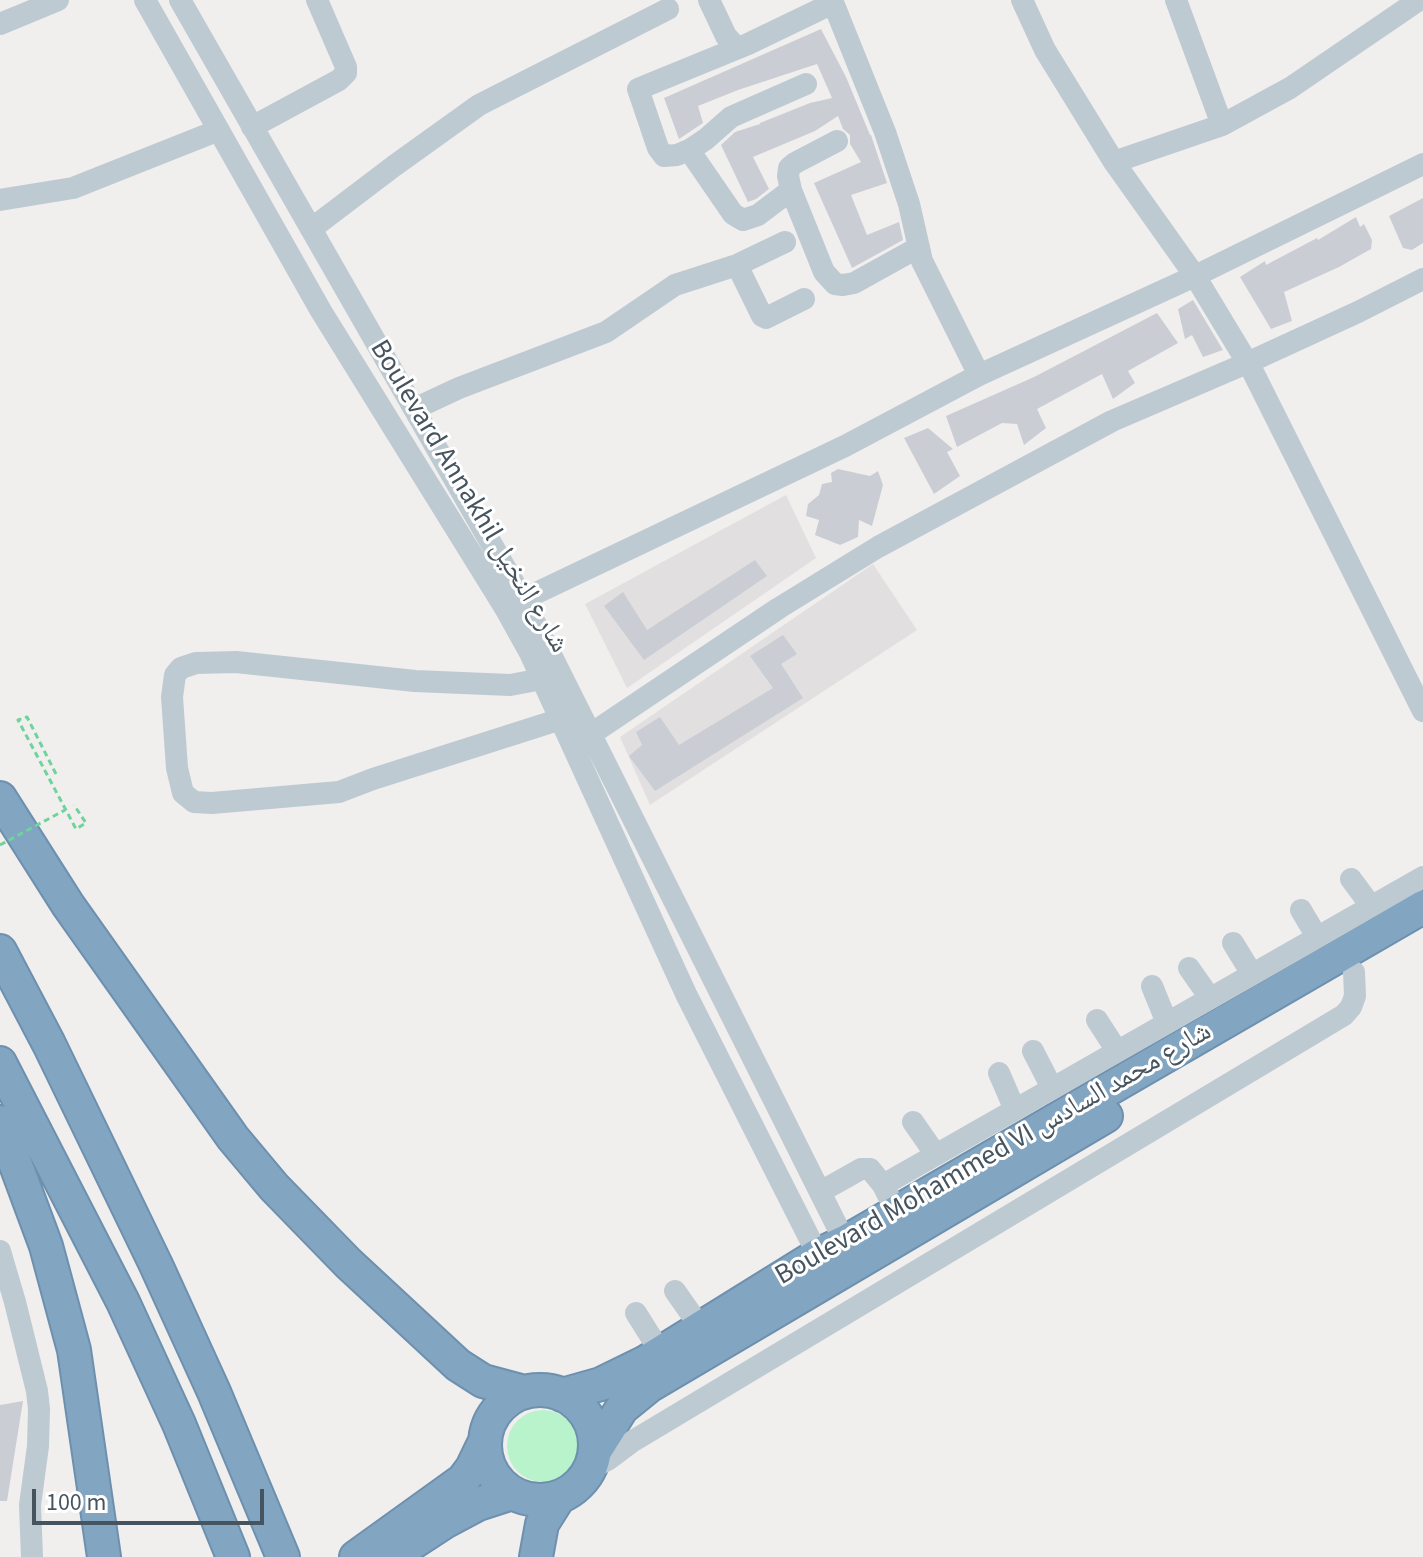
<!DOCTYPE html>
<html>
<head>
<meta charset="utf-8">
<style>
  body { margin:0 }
  #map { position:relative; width:1423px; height:1557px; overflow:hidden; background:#f1eeee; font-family:"Source Sans 3",sans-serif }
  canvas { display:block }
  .scale { position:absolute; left:32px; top:1489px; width:232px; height:36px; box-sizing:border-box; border:4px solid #45545e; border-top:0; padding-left:10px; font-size:24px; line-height:28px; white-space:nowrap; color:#45545e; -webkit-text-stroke:6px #fff; paint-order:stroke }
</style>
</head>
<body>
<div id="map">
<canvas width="1423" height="1557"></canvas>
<div class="scale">100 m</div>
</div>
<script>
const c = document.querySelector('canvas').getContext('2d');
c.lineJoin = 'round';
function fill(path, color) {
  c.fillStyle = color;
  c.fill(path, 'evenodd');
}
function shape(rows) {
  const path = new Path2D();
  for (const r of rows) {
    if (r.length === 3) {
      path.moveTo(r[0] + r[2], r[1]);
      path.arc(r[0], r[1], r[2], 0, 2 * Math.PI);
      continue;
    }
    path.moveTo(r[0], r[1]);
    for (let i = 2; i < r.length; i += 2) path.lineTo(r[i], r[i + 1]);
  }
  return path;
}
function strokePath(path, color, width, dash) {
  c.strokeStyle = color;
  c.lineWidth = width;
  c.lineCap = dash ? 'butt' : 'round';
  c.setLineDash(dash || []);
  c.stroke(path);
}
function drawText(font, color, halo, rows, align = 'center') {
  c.font = font + ' "Source Sans 3","Noto Naskh Arabic",sans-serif';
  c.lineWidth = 6;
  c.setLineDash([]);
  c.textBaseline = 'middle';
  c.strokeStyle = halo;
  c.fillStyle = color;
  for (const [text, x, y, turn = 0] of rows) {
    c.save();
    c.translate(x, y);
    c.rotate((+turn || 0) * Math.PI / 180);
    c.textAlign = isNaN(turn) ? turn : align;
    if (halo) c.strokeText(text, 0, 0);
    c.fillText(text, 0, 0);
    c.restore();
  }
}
fill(shape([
  [786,495,816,558,627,688,585,604],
  [873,564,917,630,650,805,620,737]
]), '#e2dfe0');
fill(shape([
  [543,1446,36]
]), '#b9f3cb');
fill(shape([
  [821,29,846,77,870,135,871,135,887,183,851,195,867,235,899,222,903,240,852,268,814,183,861,162,850,144,850,135,843,129,838,116,815,131,753,157,769,189,756,199,748,202,721,145,735,132,760,124,760,123,810,103,832,98,817,64,738,90,698,106,703,123,679,139,664,98],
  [1423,198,1423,243,1412,250,1403,248,1389,216],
  [1356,217,1360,227,1364,224,1372,240,1371,249,1339,267,1284,292,1292,321,1271,329,1240,277,1265,261,1266,265,1317,238,1318,240],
  [1193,300,1223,350,1203,357,1192,335,1185,339,1178,309],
  [1157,313,1178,343,1128,371,1135,383,1113,399,1102,374,1037,409,1046,428,1024,445,1017,424,1002,423,957,447,946,416,1034,377],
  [928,428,953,449,947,452,960,476,934,494,904,438],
  [838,469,870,476,878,471,883,485,872,526,859,520,858,537,840,545,815,535,819,520,806,516,808,504,819,495,822,484,832,482,831,473],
  [755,560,767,576,644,660,604,606,623,592,647,630],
  [783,635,797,654,781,664,803,698,655,791,629,756,642,745,636,732,660,717,679,745,773,688,750,656],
  [23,1401,7,1501,0,1501,0,1405]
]), '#caced4');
const highway = shape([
  [0,798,68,905,233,1138,274,1187,348,1263,458,1365,483,1381,524,1392],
  [0,951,49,1044,156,1265,214,1392,283,1557],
  [0,1063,123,1302,179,1424,233,1557],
  [0,1122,46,1246,74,1350,104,1557],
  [540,1445,55],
  [562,1395,601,1384,644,1363,818,1255,845,1242,1423,907],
  [595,1451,622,1408,649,1386,1106,1116],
  [397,1553,446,1521,478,1504,512,1493],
  [356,1557,463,1480,472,1468,485,1441],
  [536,1557,542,1524,559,1497]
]);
strokePath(highway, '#6d90ae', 36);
strokePath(shape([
  [56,774,27,717,18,720,76,829,86,823,74,805]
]), '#6ed49b', 3, [6, 4]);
strokePath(shape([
  [145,0,321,311,505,608,530,653,686,994,818,1255],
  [180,0,523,599,845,1242],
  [709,0,726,36,737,48],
  [832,0,885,132,909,204,922,261,979,375],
  [1022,0,1045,50,1114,162,1195,276,1253,372,1423,711],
  [1176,0,1222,125],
  [0,24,58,0],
  [806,84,731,117,706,139,691,149,677,155,664,156,658,148,638,89,748,44,833,3],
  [252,127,339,80,346,73,346,67,317,0],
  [837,141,795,163,789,168,788,176,791,190,824,272,835,284,843,285,854,283,919,247],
  [689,150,733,214,743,220,758,215,791,190],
  [1114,162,1222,125,1290,88,1419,0],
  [0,200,73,188,219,130],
  [311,229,394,166,479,105,668,9],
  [737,265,762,316,766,318,804,299],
  [414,409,459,388,606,332,675,285,737,265,785,242],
  [509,606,845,446,979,375,1195,276,1423,164],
  [542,679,510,685,415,681,236,662,196,663,181,668,175,675,172,697,177,768,183,793,194,802,212,803,339,792,373,779,561,719],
  [591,734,779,608,878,547,1112,421,1247,363,1358,312,1423,279],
  [1351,879,1371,906],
  [1301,910,1317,937],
  [1233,943,1252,974],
  [1189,968,1210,998],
  [1152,986,1167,1023],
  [1097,1020,1117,1051],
  [1033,1051,1052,1088],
  [999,1073,1015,1110],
  [913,1122,936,1155],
  [883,1185,1423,877],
  [820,1192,861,1169,870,1169,883,1185,889,1197],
  [0,1251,15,1302,37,1391,39,1409,38,1446,30,1505,32,1557],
  [675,1291,701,1328],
  [636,1313,661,1353],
  [590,1469,609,1459,633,1441,1344,1015,1351,1007,1355,996,1354,972]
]), '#becad2', 22);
strokePath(highway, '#82a5c2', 32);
strokePath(shape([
  [0,845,65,810]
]), '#6ed49b', 3, [6, 4]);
drawText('28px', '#45545e', '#fff', [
  ["Boulevard Annakhil شارع النخيل",468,497,59],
  ["Boulevard Mohammed VI شارع محمد السادس",994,1155,-30]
]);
</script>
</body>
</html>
